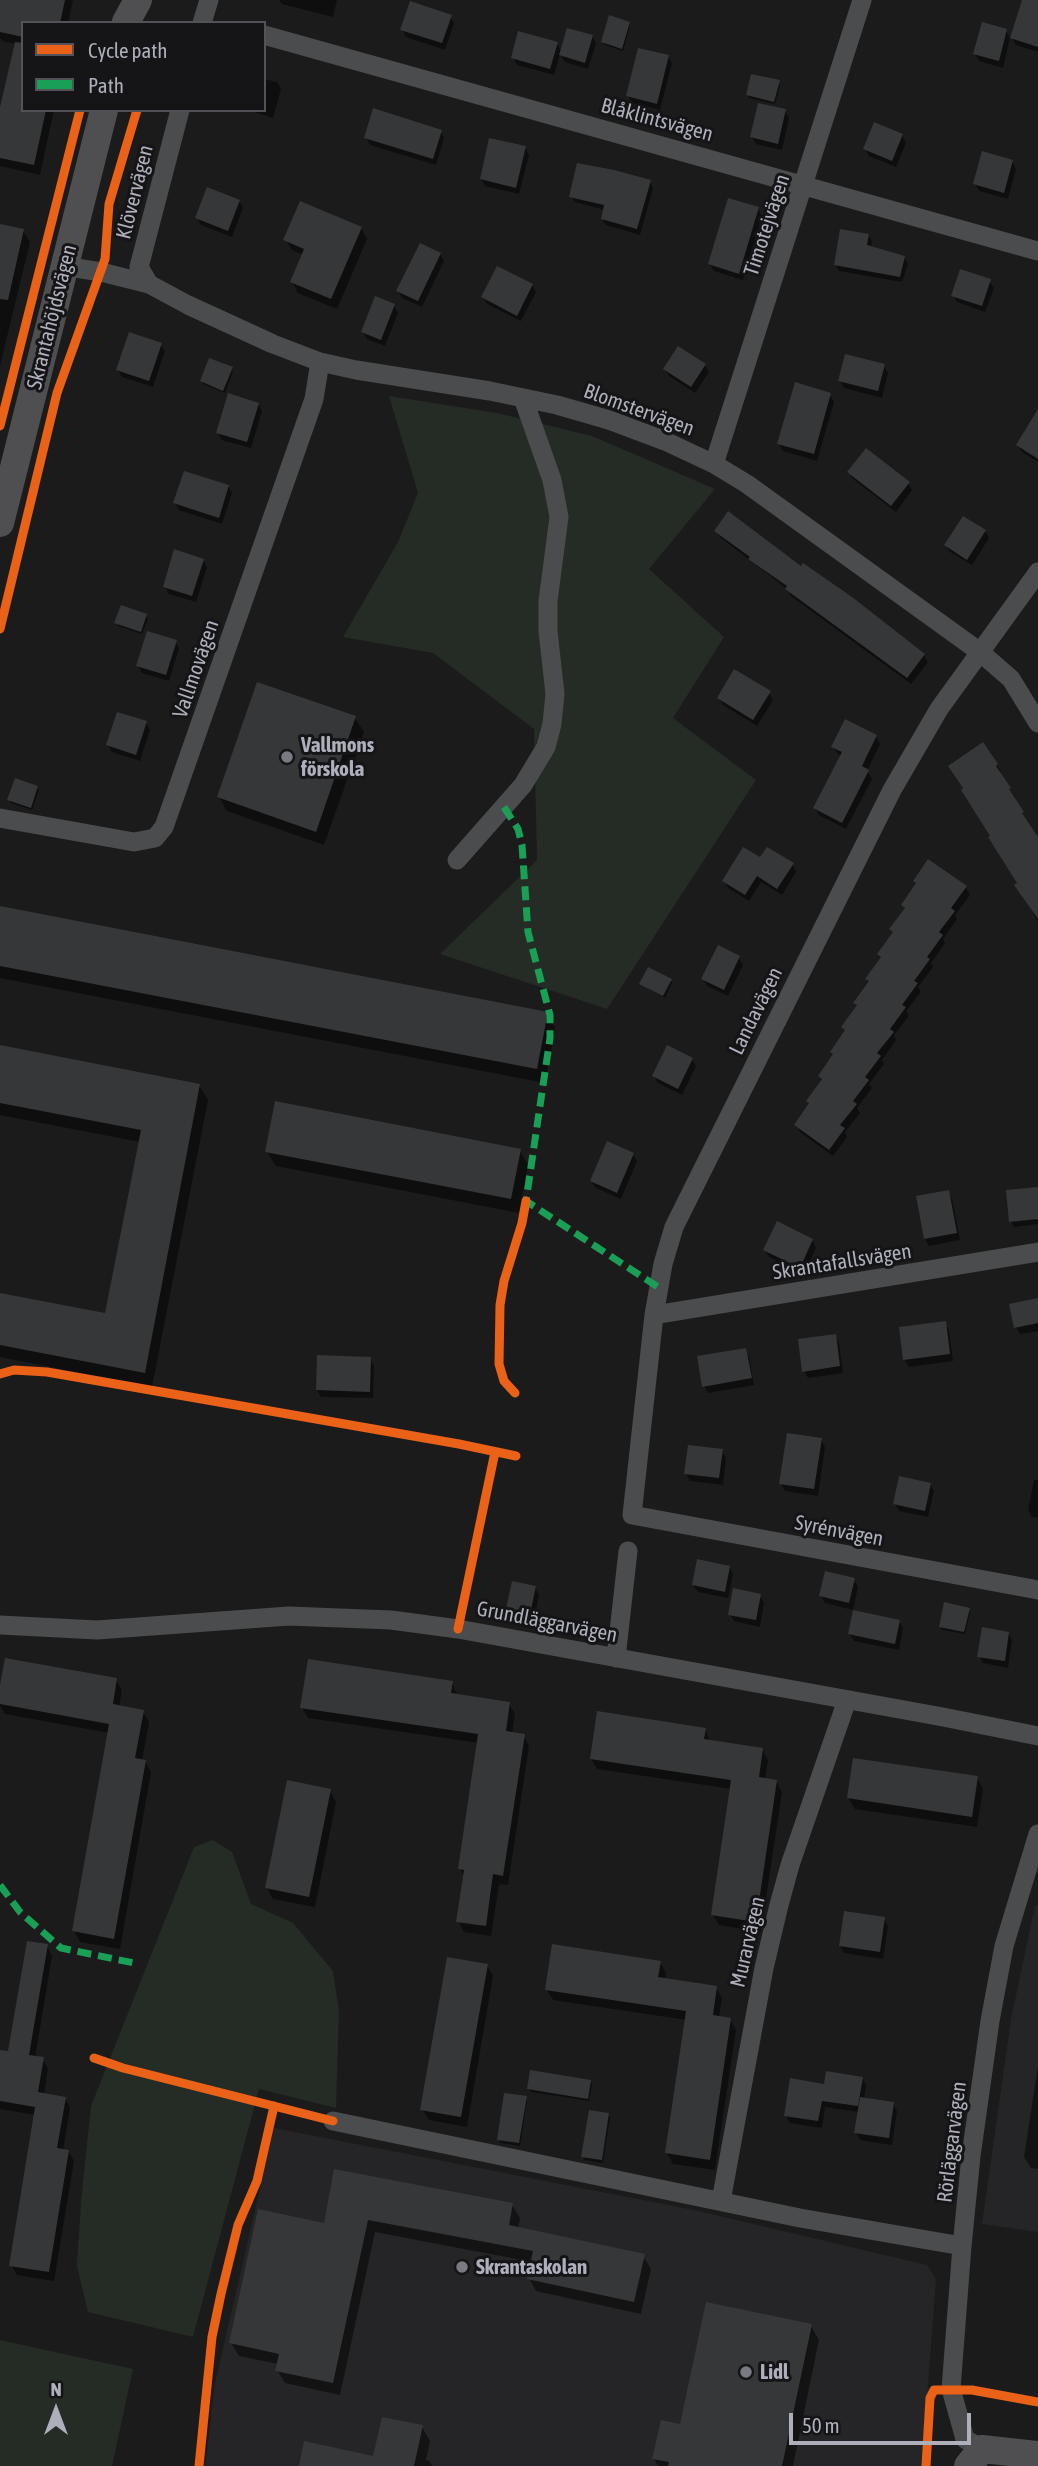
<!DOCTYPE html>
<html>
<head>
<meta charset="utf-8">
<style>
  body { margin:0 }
  #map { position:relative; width:1038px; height:2466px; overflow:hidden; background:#1b1b1b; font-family:"Asap Condensed",sans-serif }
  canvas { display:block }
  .legend { position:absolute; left:21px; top:21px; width:245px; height:91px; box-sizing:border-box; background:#151417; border:2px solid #525258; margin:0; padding:9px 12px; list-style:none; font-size:21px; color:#adafba }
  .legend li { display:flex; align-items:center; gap:14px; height:35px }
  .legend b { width:35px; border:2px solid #525258 }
  .north { position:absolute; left:21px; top:2375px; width:70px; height:70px; -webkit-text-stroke:5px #151417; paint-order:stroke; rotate:0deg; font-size:19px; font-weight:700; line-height:28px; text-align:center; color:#adafba }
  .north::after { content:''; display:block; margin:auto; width:24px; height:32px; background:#adafba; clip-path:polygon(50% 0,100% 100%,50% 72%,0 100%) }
  .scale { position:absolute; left:789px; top:2413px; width:182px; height:32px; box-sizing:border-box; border:4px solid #adafba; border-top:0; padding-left:9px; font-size:21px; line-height:24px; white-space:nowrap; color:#adafba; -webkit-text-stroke:5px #151417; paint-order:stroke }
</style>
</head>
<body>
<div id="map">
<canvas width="1038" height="2466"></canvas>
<ul class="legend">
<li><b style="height:9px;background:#ea6118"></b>Cycle path</li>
<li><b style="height:9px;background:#1a9f57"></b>Path</li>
</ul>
<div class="north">N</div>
<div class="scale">50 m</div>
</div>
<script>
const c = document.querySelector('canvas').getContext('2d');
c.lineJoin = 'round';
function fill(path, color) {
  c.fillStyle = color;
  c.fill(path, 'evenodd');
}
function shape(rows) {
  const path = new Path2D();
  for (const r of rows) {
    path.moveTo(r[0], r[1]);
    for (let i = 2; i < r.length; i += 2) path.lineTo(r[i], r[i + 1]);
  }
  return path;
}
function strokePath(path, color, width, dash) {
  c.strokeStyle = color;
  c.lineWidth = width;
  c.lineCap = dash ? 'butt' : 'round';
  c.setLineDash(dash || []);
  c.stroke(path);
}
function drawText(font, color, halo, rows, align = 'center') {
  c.font = font + ' "Asap Condensed",sans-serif';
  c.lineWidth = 6;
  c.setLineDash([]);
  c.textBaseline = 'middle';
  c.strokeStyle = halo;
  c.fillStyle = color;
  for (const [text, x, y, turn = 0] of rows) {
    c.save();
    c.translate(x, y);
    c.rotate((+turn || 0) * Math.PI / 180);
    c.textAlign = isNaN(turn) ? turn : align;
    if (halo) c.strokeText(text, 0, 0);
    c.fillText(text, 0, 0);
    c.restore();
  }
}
fill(shape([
  [1035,1906,1038,1906,1038,2232,982,2224,1011,2019],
  [274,2128,694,2210,927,2265,936,2279,922,2466,205,2466,215,2383]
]), '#252527');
fill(shape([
  [389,396,497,413,592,436,715,489,649,569,724,637,673,718,756,780,607,1009,440,954,537,860,534,729,433,653,343,637,398,542,418,493],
  [213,1840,232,1852,251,1904,293,1923,333,1971,339,2011,336,2108,259,2089,193,2337,88,2312,77,2266,81,2201,91,2106,194,1847],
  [0,2340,133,2369,112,2466,0,2466]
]), '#252b25');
fill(shape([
  [3,0,73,0,68,23,23,23,23,110,54,110,40,175,0,166,0,115,16,44,2,41,0,37,0,12],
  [279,0,337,0,333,17,282,4],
  [1024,0,1038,2,1038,52,1016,45,1012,38],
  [450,16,454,23,445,50,406,37,402,29],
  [629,23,630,26,623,51,605,45,603,42],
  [1006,31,1010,38,1003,68,979,61,975,54],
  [592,36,596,44,588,69,565,62,560,54,554,75,517,65,513,57,557,44,562,52],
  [667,56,672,63,660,110,632,103,628,96],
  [264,79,277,82,281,89,273,118,247,110,264,110],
  [778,82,780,85,775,104,749,98,748,95],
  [785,111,789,118,782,150,756,144,752,137],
  [440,131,444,138,436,165,370,145,366,137],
  [902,135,906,143,896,167,869,156,865,149],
  [525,148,529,155,519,194,485,186,481,179],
  [1012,161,1016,169,1008,199,979,191,975,184],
  [649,181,653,188,640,235,606,225,602,219,605,210,575,202,571,196],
  [239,201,243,208,232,237,201,225,197,218],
  [758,209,762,216,743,280,714,271,710,264],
  [0,225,23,231,30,242,0,366],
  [361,228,367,239,337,309,298,293,292,282,303,255,292,250,285,239],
  [868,235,872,241,871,248,904,258,908,264,902,282,839,271,836,265],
  [440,254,444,261,422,307,402,298,398,291],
  [989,281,994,288,985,312,957,302,953,295],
  [532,285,536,292,521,321,487,304,483,297],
  [394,306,398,313,385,346,367,339,363,332],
  [160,344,165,351,153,387,122,377,118,370],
  [705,365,709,372,695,393,669,376,665,369],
  [884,366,888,373,882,398,844,388,840,381],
  [231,368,233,371,225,393,203,384,202,381],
  [830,395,834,402,817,461,783,451,779,444],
  [258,404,262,411,251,448,222,440,218,433],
  [1038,425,1038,462,1022,452,1018,445],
  [849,472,908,483,912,490,896,512,853,479],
  [228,486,232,493,222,524,179,510,175,503],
  [716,531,802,568,924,655,928,662,911,684,791,596,787,589,720,537],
  [985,531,989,538,972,565,950,552,946,545],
  [203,560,207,567,196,602,169,594,165,587],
  [146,616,148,619,142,634,118,626,116,623],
  [175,641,179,648,169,681,142,673,138,666],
  [769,693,773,700,757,726,723,705,719,698],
  [355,718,364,732,324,845,227,811,219,797],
  [146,723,150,730,140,761,112,752,108,745],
  [876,737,880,744,867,771,872,779,846,829,819,815,815,808,842,756,838,754,833,747],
  [997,765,1001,772,999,773,1038,840,1038,922,992,836,963,790],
  [37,788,39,790,32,810,11,803,9,800],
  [761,860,792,864,796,872,782,895,761,882,749,901,728,888,724,881],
  [966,888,970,895,955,915,957,919,943,939,945,943,931,963,933,967,918,987,921,992,906,1011,909,1016,894,1035,896,1040,882,1060,884,1064,869,1084,872,1088,857,1108,860,1113,845,1132,847,1137,833,1156,800,1132,796,1125,822,1081,820,1076,834,1056,846,1032,858,1007,855,1003,870,983,867,979,882,958,894,934,891,929,905,910,903,905],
  [0,908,547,1014,555,1028,545,1083,0,978],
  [739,958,743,965,728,996,707,986,703,978],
  [671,980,672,983,665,998,641,984],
  [0,1047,199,1085,208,1100,152,1387,0,1357,0,1295,107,1316,140,1142,0,1115],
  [692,1059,696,1066,682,1095,658,1083,654,1076],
  [520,1151,528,1165,519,1213,276,1166,267,1152],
  [633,1154,637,1161,621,1199,596,1188,591,1181],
  [1038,1188,1038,1224,1014,1227,1011,1222],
  [948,1192,952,1199,960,1240,929,1246,925,1239],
  [812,1240,816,1248,804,1274,769,1257,765,1250],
  [1038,1300,1038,1331,1020,1334,1016,1327],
  [945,1323,949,1330,953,1361,909,1367,905,1360],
  [835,1336,839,1343,843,1373,808,1378,804,1371],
  [745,1350,749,1357,754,1385,708,1393,704,1386],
  [370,1359,374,1366,373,1398,321,1397,317,1390],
  [821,1440,825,1447,818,1496,785,1491,781,1484],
  [722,1451,726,1458,723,1485,690,1481,686,1473],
  [1034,1480,1038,1480,1038,1518,1032,1517,1028,1510],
  [930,1484,934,1491,928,1517,899,1511,895,1504],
  [729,1567,733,1574,728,1598,698,1592,693,1585],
  [854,1580,858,1587,853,1610,825,1603,821,1596],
  [535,1587,539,1595,534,1621,512,1616,508,1609],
  [760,1596,764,1603,760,1627,734,1621,730,1614],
  [968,1609,970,1612,965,1634,942,1630,940,1627],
  [899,1621,903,1628,899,1650,854,1641,850,1634],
  [1008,1633,1012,1640,1008,1668,983,1663,979,1656],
  [116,1680,122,1690,119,1707,143,1712,149,1722,142,1761,145,1761,151,1772,120,1949,80,1942,74,1931,109,1733,5,1714,0,1706,0,1695],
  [452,1683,458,1696,509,1704,515,1714,512,1734,523,1735,529,1746,508,1885,499,1884,491,1936,464,1932,458,1921,464,1876,460,1869,479,1743,308,1718,302,1707],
  [705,1729,710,1742,762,1750,768,1760,765,1779,776,1781,782,1792,761,1932,719,1925,713,1915,732,1789,597,1769,591,1759],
  [977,1778,983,1789,977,1827,855,1809,848,1798],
  [330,1791,336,1802,315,1907,273,1899,267,1888],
  [884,1919,888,1926,883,1959,844,1953,840,1946],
  [47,1946,52,1956,35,2058,42,2059,48,2068,44,2095,65,2098,70,2108,63,2151,68,2151,74,2161,54,2281,17,2275,11,2265,36,2115,0,2109,0,2052,10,2053],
  [660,1962,666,1973,665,1980,716,1988,722,1998,719,2018,730,2019,736,2030,715,2170,673,2164,667,2153,687,2020,553,2000,547,1990],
  [487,1965,493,1976,467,2127,429,2120,422,2109],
  [1038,2066,1038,2169,1031,2168,1024,2157],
  [862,2078,866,2085,864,2099,893,2104,897,2111,892,2145,860,2140,856,2133,859,2112,825,2107,822,2128,790,2123,786,2116,826,2086],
  [590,2081,592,2084,589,2101,531,2092,529,2089],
  [526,2098,527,2101,520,2146,500,2143,499,2140],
  [608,2114,610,2117,603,2163,585,2160,583,2157],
  [335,2171,512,2205,520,2218,518,2229,643,2256,651,2269,641,2314,536,2291,529,2278,532,2262,375,2232,340,2395,285,2383,277,2370,278,2364,239,2356,231,2343,325,2225],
  [811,2326,819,2340,793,2466,658,2466,654,2459,681,2426],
  [422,2427,430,2441,426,2460,429,2461,432,2466,300,2466,375,2458]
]), '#0007');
fill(shape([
  [0,0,65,0,60,23,23,23,23,37,0,32],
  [1022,0,1038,0,1038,47,1010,38],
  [410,1,452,15,442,43,400,30],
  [609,15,630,22,622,49,601,42],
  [982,22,1007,29,999,61,973,54],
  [567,28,593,35,585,63,559,55],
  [518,31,558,42,550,69,511,58],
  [15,42,23,43,23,110,46,110,34,165,0,158,0,107],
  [638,48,669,55,657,104,626,96],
  [751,74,780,80,774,102,746,95],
  [758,103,786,109,778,144,750,137],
  [373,108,442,130,433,159,364,138],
  [874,122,903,134,892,161,863,149],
  [489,138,526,146,516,188,480,179],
  [982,151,1013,160,1004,193,973,184],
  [577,163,614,170,651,180,637,229,601,219,604,205,569,197],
  [207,187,240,200,228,231,195,218],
  [728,198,759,207,739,274,708,264],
  [300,201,362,227,331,299,290,282,304,249,283,240],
  [0,224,24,229,8,300,0,299],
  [840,229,869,234,867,245,905,256,900,277,834,265],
  [420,243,441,253,418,301,396,291],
  [497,266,533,284,517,316,481,297],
  [960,269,991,279,982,306,951,296],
  [375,296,395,304,381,340,361,332],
  [129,332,162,343,149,381,116,370],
  [678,346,706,364,691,387,663,369],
  [845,354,885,364,878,391,838,381],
  [209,358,233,367,223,391,200,381],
  [795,382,831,393,814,454,777,444],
  [228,393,259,403,247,442,216,433],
  [1038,409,1038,459,1016,445],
  [866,448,910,482,891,506,847,472],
  [184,471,229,485,219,518,173,503],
  [728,511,801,566,803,563,852,597,925,654,907,678,785,589,787,586,748,559,750,557,714,531],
  [963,516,986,530,967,560,944,545],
  [174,549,204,559,192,596,163,587],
  [121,605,147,614,141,632,114,623],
  [147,631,177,640,166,675,136,666],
  [734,669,771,691,753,720,717,698],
  [257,682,356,716,316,832,217,797],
  [117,712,147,721,136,755,106,745],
  [845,719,877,735,862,766,869,770,842,823,813,808,842,752,831,747],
  [983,742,998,764,996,766,1011,788,1009,789,1024,812,1022,813,1038,837,1038,919,1014,885,1017,883,988,837,990,836,961,790,963,788,948,766],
  [15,778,38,786,31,808,7,800],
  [743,847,760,857,767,847,794,863,777,889,757,876,745,895,722,881],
  [928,859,967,886,951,908,955,911,939,932,943,935,927,957,930,959,914,981,918,983,902,1005,906,1007,890,1029,894,1032,877,1053,881,1056,865,1077,869,1080,853,1101,857,1104,840,1125,845,1128,829,1150,794,1125,809,1103,806,1101,822,1079,818,1076,833,1054,830,1052,845,1030,841,1027,857,1005,853,1003,869,981,865,979,881,957,877,954,893,932,889,929,905,908,901,905,916,883,913,881],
  [0,906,548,1012,537,1069,0,966],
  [718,945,740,956,724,990,701,979],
  [648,967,672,979,663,996,639,984],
  [0,1045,200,1084,145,1373,0,1345,0,1293,105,1313,141,1130,0,1103],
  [667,1045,693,1058,678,1089,652,1076],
  [275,1101,521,1149,511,1199,265,1152],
  [607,1141,634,1153,617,1193,590,1181],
  [1038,1187,1038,1219,1009,1222,1006,1190],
  [949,1190,957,1233,924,1239,916,1196],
  [777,1221,813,1239,800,1268,763,1250],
  [1038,1298,1038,1323,1014,1328,1009,1304],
  [946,1321,950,1354,903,1360,899,1327],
  [836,1334,840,1366,802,1372,798,1339],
  [746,1348,752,1378,702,1387,697,1356],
  [317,1355,371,1357,370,1392,316,1390],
  [787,1433,822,1438,814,1489,779,1484],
  [688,1445,723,1449,719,1478,684,1474],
  [899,1476,931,1483,925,1511,893,1504],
  [697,1559,730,1566,725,1592,692,1585],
  [825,1571,855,1578,849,1603,819,1596],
  [512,1581,536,1586,530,1614,506,1609],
  [733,1588,761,1594,756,1620,728,1615],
  [944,1602,970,1608,964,1632,939,1627],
  [853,1610,900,1620,895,1644,848,1634],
  [982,1627,1009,1632,1005,1661,977,1657],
  [5,1658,117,1678,113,1704,144,1710,135,1758,146,1760,114,1939,72,1931,109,1724,0,1704,0,1685],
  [308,1659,453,1681,451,1693,510,1702,506,1731,525,1734,503,1876,493,1874,486,1926,456,1922,464,1870,458,1869,478,1734,300,1708],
  [597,1711,706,1728,704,1739,763,1748,759,1777,777,1780,756,1922,711,1915,731,1780,590,1759],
  [853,1758,978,1776,972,1817,847,1798],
  [287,1780,331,1789,309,1897,265,1888],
  [844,1911,885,1917,880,1952,839,1946],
  [27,1941,48,1944,29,2055,44,2057,38,2092,66,2097,57,2148,69,2150,49,2272,9,2266,35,2107,0,2101,0,2050,8,2051],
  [552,1944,661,1961,658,1977,717,1986,713,2015,731,2018,710,2160,665,2153,686,2011,545,1990],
  [447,1957,488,1964,461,2117,420,2110],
  [530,2070,591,2080,588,2099,527,2089],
  [826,2071,863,2077,858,2106,822,2101,818,2121,784,2116,790,2078,824,2084],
  [504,2093,527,2096,519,2143,497,2140],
  [860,2097,894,2102,889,2138,854,2133],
  [589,2110,609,2113,602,2160,581,2157],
  [334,2169,513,2203,509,2225,645,2254,634,2302,527,2279,533,2251,368,2220,333,2383,275,2371,279,2354,229,2343,258,2209,324,2223],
  [706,2302,812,2324,782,2466,668,2466,669,2462,652,2459,661,2420,680,2424],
  [382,2417,423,2425,414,2466,299,2466,304,2441,373,2456]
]), '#363739');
strokePath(shape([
  [202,23,209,0],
  [264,35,1038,251],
  [64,266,101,272,149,284,188,305,273,344,320,362,356,370,490,391,557,405,609,420,665,441,714,464,747,484,980,652,1011,679,1038,723],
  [149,284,139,267,180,110],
  [714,464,862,0],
  [1038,572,939,709,892,790,674,1227,663,1264,654,1315,632,1515,1038,1590],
  [0,818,134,842,155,838,164,827,314,399,320,362],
  [457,860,523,785,546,747,552,724,555,694,548,631,548,601,559,517,552,480,523,398],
  [654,1315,1038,1252],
  [0,1625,97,1630,289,1616,391,1620,458,1629,943,1717,1038,1736],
  [616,1658,628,1551],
  [333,2121,800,2218,962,2246],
  [721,2201,764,1968,779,1905,790,1865,847,1700],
  [982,2449,965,2439,951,2389,962,2246,971,2156,990,2021,1004,1946,1038,1834]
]), '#4b4c4d', 19);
strokePath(shape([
  [126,22,138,0],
  [0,523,104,110],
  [968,2466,982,2449,1038,2455]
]), '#4f4f52', 28);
strokePath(shape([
  [504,807,518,829,522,845,528,932,550,1015,550,1038,526,1201,658,1287],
  [0,1885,20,1912,61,1948,134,1963]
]), '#1a9f57', 7, [14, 7]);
strokePath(shape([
  [0,426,80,110],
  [0,629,57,393,105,259,109,204,137,110],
  [0,1374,14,1370,47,1372,459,1444,516,1456],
  [515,1393,504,1381,499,1364,500,1305,504,1281,522,1223,526,1201],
  [458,1629,495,1452],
  [94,2058,123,2068,333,2121],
  [199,2466,212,2337,221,2294,238,2225,257,2181,274,2106],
  [926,2466,930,2398,934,2390,972,2390,1038,2402]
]), '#ea6118', 9);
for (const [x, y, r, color] of [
  [287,757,7,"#7a7b82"],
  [462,2267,7,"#7a7b82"],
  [746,2372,7,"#7a7b82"]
]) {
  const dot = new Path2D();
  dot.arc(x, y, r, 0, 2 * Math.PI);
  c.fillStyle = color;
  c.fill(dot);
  strokePath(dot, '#151417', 2.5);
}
drawText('21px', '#adafba', '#151417', [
  ["Blåklintsvägen",657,120,15],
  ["Klövervägen",135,192,-76],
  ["Timotejvägen",767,225,-72],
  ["Skrantahöjdsvägen",52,317,-76],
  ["Blomstervägen",639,410,20],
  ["Vallmovägen",196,669,-71],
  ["Landavägen",756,1011,-64],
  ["Skrantafallsvägen",842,1262,-9],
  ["Syrénvägen",839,1531,11],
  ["Grundläggarvägen",547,1622,11],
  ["Murarvägen",748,1942,-77],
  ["Rörläggarvägen",952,2142,-83]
]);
drawText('bold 21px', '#adafba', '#151417', [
  ["Vallmons",301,745],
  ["förskola",301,769],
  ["Skrantaskolan",476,2267],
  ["Lidl",760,2372]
], 'left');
</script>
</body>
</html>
